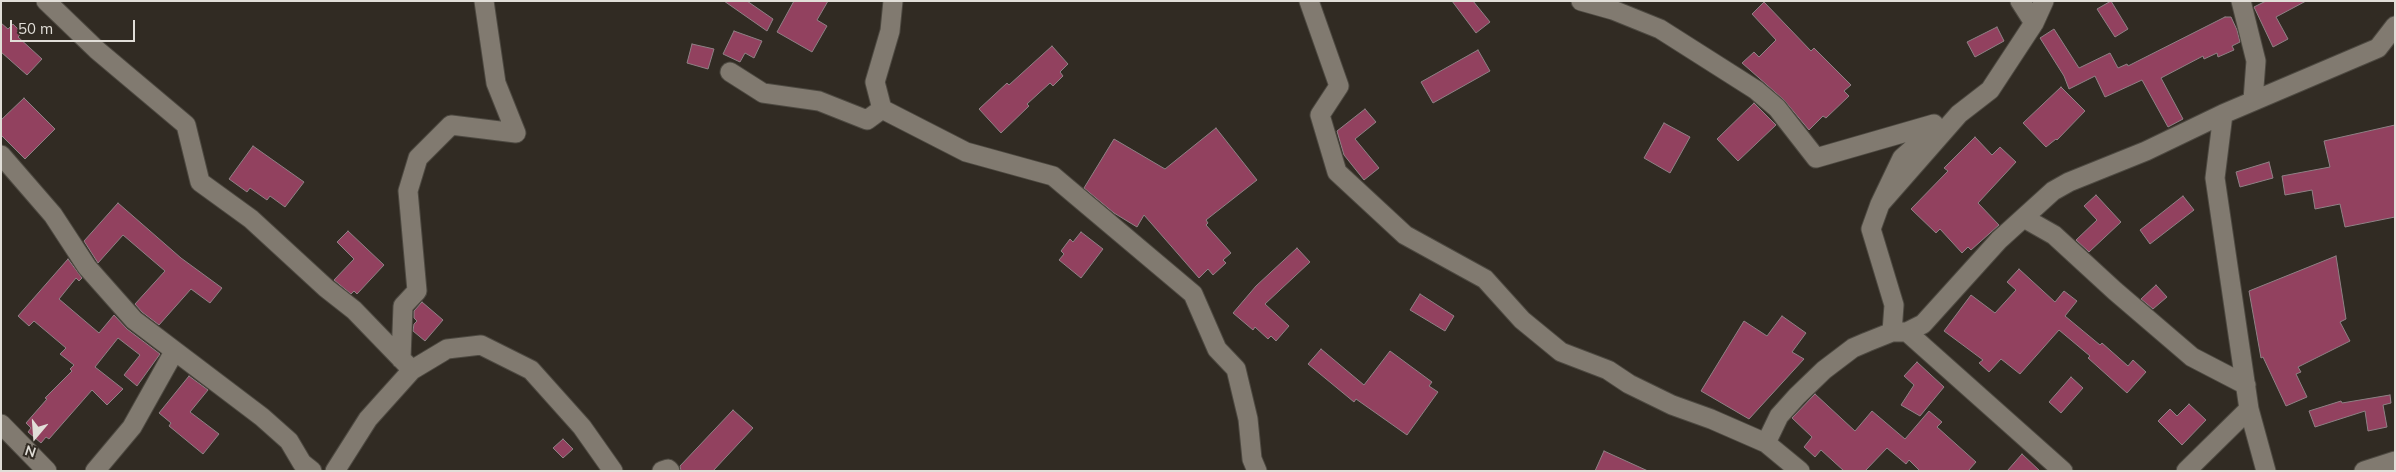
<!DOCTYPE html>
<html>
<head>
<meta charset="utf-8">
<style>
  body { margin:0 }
  #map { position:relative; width:2396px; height:472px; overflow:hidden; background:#312b23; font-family:Mulish,sans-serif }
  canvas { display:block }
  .frame { position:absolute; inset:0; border:2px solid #e1ded8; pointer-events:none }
  .north { position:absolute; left:10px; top:412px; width:50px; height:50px; -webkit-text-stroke:4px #312b23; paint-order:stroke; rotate:198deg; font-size:14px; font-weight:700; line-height:20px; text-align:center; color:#e1ded8 }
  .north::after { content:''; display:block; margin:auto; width:18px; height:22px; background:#e1ded8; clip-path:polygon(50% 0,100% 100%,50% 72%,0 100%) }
  .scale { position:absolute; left:10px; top:20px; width:125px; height:22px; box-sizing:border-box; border:2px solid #e1ded8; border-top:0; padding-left:6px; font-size:15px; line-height:18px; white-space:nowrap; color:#e1ded8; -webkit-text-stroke:4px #312b23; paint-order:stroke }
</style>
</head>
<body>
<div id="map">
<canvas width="2396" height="472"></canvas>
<div class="frame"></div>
<div class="north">N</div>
<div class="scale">50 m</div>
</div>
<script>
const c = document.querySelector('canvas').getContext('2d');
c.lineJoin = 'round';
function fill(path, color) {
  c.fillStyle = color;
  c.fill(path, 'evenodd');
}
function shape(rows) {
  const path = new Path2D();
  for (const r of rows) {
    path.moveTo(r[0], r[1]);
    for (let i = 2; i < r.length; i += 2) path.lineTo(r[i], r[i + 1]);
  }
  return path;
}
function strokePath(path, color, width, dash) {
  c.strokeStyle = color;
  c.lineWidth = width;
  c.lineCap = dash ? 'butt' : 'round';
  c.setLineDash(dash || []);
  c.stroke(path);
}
const building = shape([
  [724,1,747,1,773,19,767,31,724,1],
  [794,1,828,1,817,20,827,26,812,52,777,32,794,1],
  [1452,1,1473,1,1490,22,1476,33,1452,1],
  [2111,1,2128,29,2115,37,2097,9,2111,1],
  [2266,1,2306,1,2276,17,2288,39,2273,47,2254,7,2266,1],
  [1764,2,1811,51,1814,48,1851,85,1844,91,1849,96,1826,118,1823,116,1809,130,1784,100,1742,63,1754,52,1759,57,1776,40,1752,14,1764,2],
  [2225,17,2231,17,2237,30,2240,42,2232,46,2234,50,2218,57,2217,53,2204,59,2203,56,2161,78,2183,119,2168,127,2142,80,2105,97,2095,76,2069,89,2064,76,2040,38,2054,29,2079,68,2110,53,2118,68,2127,64,2128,66,2225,17],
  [1,23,8,29,13,24,22,33,18,37,42,59,27,75,1,52,1,23],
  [1997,27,2004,41,1975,57,1967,42,1997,27],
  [734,31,762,41,754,58,745,53,740,62,723,54,734,31],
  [692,44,714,49,708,69,687,63,692,44],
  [1052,46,1068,64,1060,72,1063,76,1053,86,1050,83,1027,104,1029,106,1001,133,979,109,1007,83,1009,85,1052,46],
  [1478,50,1490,71,1433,103,1421,82,1478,50],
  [2061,87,2085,111,2057,140,2056,139,2046,147,2023,123,2061,87],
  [24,98,55,129,25,159,1,135,1,120,24,98],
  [1754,103,1776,125,1738,161,1717,139,1754,103],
  [1365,109,1376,122,1355,139,1379,168,1364,180,1344,155,1337,131,1365,109],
  [1664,123,1690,137,1670,173,1644,158,1664,123],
  [2395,125,2395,217,2345,227,2340,204,2315,209,2312,190,2285,195,2282,176,2330,167,2324,141,2395,125],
  [1216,128,1257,180,1206,220,1208,223,1206,225,1231,253,1223,260,1226,263,1213,275,1208,269,1199,278,1144,215,1137,227,1114,213,1084,188,1114,139,1165,169,1216,128],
  [1975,137,1992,155,2000,147,2016,162,1978,203,1999,225,1971,250,1968,247,1962,253,1940,229,1936,233,1911,209,1948,171,1944,168,1975,137],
  [253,146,304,182,285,207,270,196,267,200,250,188,247,192,229,179,253,146],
  [2269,162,2273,178,2240,187,2236,172,2269,162],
  [2096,195,2121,222,2089,252,2076,240,2097,220,2084,206,2096,195],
  [2183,196,2194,210,2150,244,2140,230,2183,196],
  [118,203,181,258,222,288,210,303,191,289,159,325,142,312,135,304,165,271,123,235,98,263,84,241,118,203],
  [348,231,384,265,357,294,354,291,351,294,334,280,354,259,337,242,348,231],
  [1081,232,1103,249,1081,278,1059,260,1064,254,1061,251,1070,239,1073,242,1081,232],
  [1297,248,1310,262,1265,304,1289,326,1276,341,1271,336,1268,339,1255,327,1253,330,1233,313,1256,286,1297,248],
  [2336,256,2346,319,2340,322,2350,341,2298,367,2301,372,2296,374,2307,397,2286,406,2263,357,2261,358,2249,291,2336,256],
  [68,259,82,278,79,281,76,278,59,299,99,333,114,315,127,329,160,354,137,386,124,375,140,355,118,338,95,367,123,389,107,405,92,390,49,439,46,437,41,443,28,432,31,428,26,423,47,399,45,398,72,371,70,369,74,365,60,354,66,348,34,321,29,326,18,316,68,259],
  [2019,269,2055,302,2064,291,2077,301,2065,316,2100,345,2102,343,2128,366,2133,360,2146,372,2127,393,2088,358,2090,356,2059,330,2020,374,2001,359,1989,372,1979,363,1983,360,1944,331,1971,295,1995,313,2016,290,2007,282,2019,269],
  [2156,285,2167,297,2153,309,2141,299,2156,285],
  [1420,294,1454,316,1445,331,1410,310,1420,294],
  [422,302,443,320,425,341,413,331,414,324,417,321,414,318,414,311,422,302],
  [1782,316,1806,333,1792,352,1804,359,1749,419,1701,391,1744,321,1767,336,1782,316],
  [1321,349,1364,385,1390,351,1432,382,1429,386,1438,392,1407,435,1356,399,1354,402,1308,364,1321,349],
  [1917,362,1944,387,1920,416,1901,405,1914,385,1904,376,1917,362],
  [189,376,208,390,190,412,219,434,203,454,169,426,171,423,159,413,189,376],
  [2071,377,2083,388,2061,413,2049,402,2071,377],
  [1815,394,1855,431,1872,411,1905,439,1929,411,1942,422,1937,427,1976,462,1968,471,1920,471,1909,460,1906,464,1887,448,1865,471,1844,471,1821,450,1815,457,1804,447,1812,437,1792,418,1815,394],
  [2390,395,2391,403,2383,405,2387,427,2368,431,2365,411,2315,427,2309,411,2341,401,2342,403,2390,395],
  [2189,404,2206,420,2182,445,2158,421,2170,409,2177,416,2189,404],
  [733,410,753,428,713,471,681,471,680,466,733,410],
  [563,439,573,449,563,458,553,448,563,439],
  [1604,451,1648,471,1595,471,1604,451],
  [2022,454,2040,471,2007,471,2022,454]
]);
fill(building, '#92415f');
strokePath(building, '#8f8185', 1);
const minor = shape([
  [46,1,97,50,186,125,200,182,251,219,326,288,354,310,412,370],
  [1309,1,1339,86,1320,115,1337,172,1405,235,1485,279,1522,320,1561,352,1608,370,1629,384,1672,405,1711,419,1766,443,1800,471],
  [1581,1,1613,10,1660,29,1756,90,1777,108,1816,158,1934,124,1920,142,1902,158,1880,204],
  [2020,1,2034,23],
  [2241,1,2256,61,2253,100],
  [730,72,763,93,819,101,867,120,882,109,966,152,1053,176,1193,294,1217,349,1236,369,1248,419,1252,459,1257,471],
  [882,109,875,82,890,31,893,1],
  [2223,114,2215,178,2249,409,2266,471],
  [1,155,53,215,87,267,134,320,262,417,289,441,302,463,312,471],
  [2024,218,2054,235,2115,291,2192,357,2246,385],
  [1892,332,1894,305,1871,229,1880,204,1959,114,1990,90,2034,23,2044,1],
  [1907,332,2063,471],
  [401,359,403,306,417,291,408,191,418,158,451,125,516,133,496,83,484,1],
  [1,424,47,471],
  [1766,443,1779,416,1797,396,1824,370,1853,348,1867,342,1892,332,1907,332,1923,324,1999,240,2053,191,2069,182,2146,151,2223,114,2378,48,2395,26],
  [95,471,132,427,174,352],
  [335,471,368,419,412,370,447,349,481,345,531,370,582,427,613,471],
  [662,471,668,469,670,471],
  [2186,471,2249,409],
  [2364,471,2395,461]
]);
strokePath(minor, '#4d4941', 21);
strokePath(minor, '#817a70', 19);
</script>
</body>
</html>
